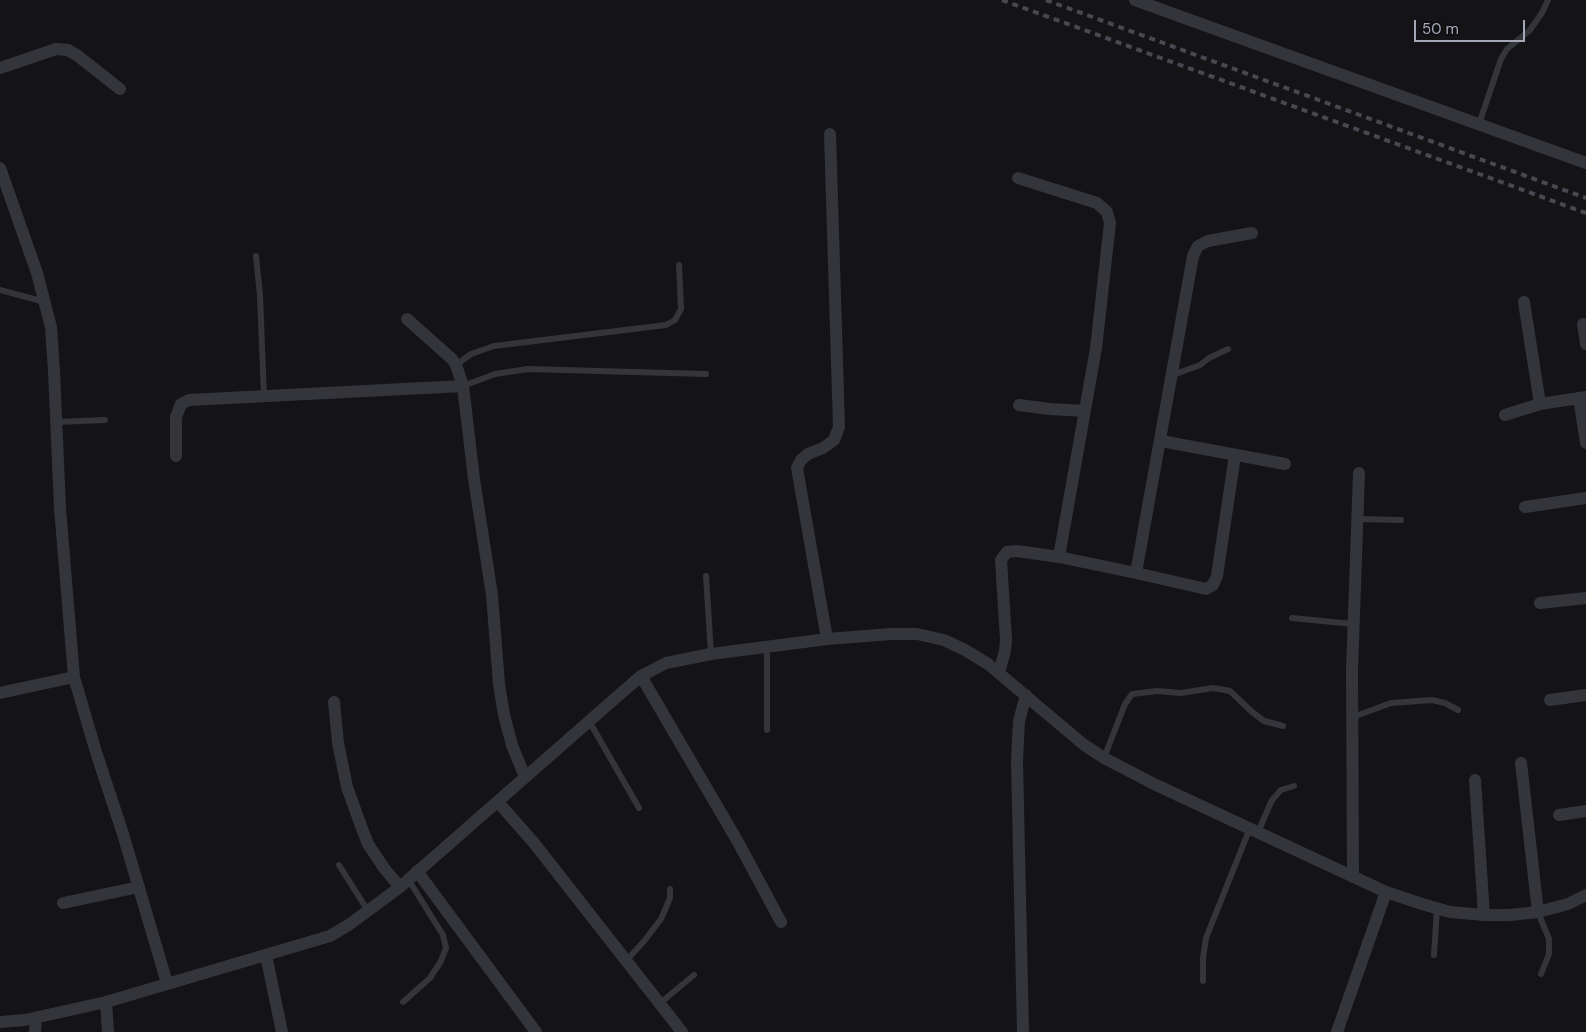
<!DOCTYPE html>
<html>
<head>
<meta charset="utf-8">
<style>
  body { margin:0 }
  #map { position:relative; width:1586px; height:1032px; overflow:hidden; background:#141416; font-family:"DM Sans",sans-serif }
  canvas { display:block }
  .scale { position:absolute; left:1414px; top:20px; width:111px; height:22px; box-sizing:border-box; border:2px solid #a4a8b7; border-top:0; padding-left:6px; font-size:15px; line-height:18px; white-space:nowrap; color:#a4a8b7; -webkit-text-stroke:4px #0f0f11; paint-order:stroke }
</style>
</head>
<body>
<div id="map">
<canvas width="1586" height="1032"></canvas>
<div class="scale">50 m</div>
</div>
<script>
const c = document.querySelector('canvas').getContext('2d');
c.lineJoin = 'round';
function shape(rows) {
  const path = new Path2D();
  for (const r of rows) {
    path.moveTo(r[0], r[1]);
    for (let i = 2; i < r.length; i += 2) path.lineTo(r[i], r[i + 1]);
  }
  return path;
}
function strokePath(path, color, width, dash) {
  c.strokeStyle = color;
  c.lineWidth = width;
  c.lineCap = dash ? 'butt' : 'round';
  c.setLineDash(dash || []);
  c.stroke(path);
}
strokePath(shape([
  [1479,124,1501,59,1507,49,1530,30,1542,13,1548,0],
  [256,256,260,295,264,397],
  [0,290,45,302],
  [456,365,471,354,494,346,666,325,675,320,681,309,679,265],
  [1173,375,1200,365,1209,358,1228,349],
  [463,386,495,374,528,369,706,374],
  [57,422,105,420],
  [1357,519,1401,520],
  [706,576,711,654],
  [1292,618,1353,624],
  [1353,717,1391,703,1432,700,1445,703,1458,710],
  [589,721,639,808],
  [767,730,767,647],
  [1104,758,1125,704,1132,694,1157,691,1181,693,1213,688,1230,691,1251,711,1264,721,1283,726],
  [1258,832,1272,800,1281,790,1294,786],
  [339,865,368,911],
  [1538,912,1549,939,1549,954,1541,974],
  [1434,955,1437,908],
  [626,961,645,940,661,919,670,898,670,889],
  [1203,981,1203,958,1206,938,1250,828],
  [403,1002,430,978,441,961,446,948,443,935,408,879],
  [659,1004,694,975]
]), '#34353b', 6);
strokePath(shape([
  [1135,0,1586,163],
  [0,68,56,49,68,50,78,56,120,89],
  [0,168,37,273,51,327,54,371,60,508,74,677,96,752,123,834,167,983],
  [1018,178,1097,203,1107,212,1110,223,1096,348,1059,557],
  [1524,302,1540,404,1586,397],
  [407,319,452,359,456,365,463,386,474,479,492,595,499,684,504,715,512,745,525,777],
  [1583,324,1586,344],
  [1579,398,1586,443],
  [1019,405,1050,409,1085,411],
  [1505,415,1540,404],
  [1161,441,1285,464],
  [176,456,176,417,181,404,189,400,463,386],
  [1525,507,1586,498],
  [1136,573,1206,589,1213,585,1217,576,1235,455],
  [1540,603,1586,598],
  [827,639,797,468,801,460,808,454,823,448,834,440,839,427,830,134],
  [999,672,1005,651,1006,640,1001,560,1007,552,1017,551,1059,557,1136,573,1193,256,1198,246,1208,241,1252,233],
  [641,676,738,842,781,922],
  [0,693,74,677],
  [1550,700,1586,695],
  [334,702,338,743,347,787,361,826,368,844,384,868,400,887],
  [1521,763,1538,912],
  [1475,780,1484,915],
  [498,802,534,843,682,1032],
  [1559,815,1586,811],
  [417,871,536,1032],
  [1353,877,1352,670,1359,473],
  [63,903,139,887],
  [266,955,282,1032],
  [106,1002,108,1032],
  [0,1022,25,1020,106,1002,330,936,350,924,400,887,619,695,641,676,666,663,711,654,827,639,891,634,917,634,944,640,965,650,988,664,1083,744,1104,758,1154,784,1386,892,1422,904,1450,912,1484,915,1510,915,1538,912,1568,904,1586,895],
  [35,1032,36,1018],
  [1023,1032,1017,761,1019,721,1026,695],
  [1337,1032,1386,892]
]), '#34353b', 12);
strokePath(shape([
  [1002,0,1586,213],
  [1046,0,1586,198]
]), '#474950', 4, [6, 5]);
</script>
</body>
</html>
